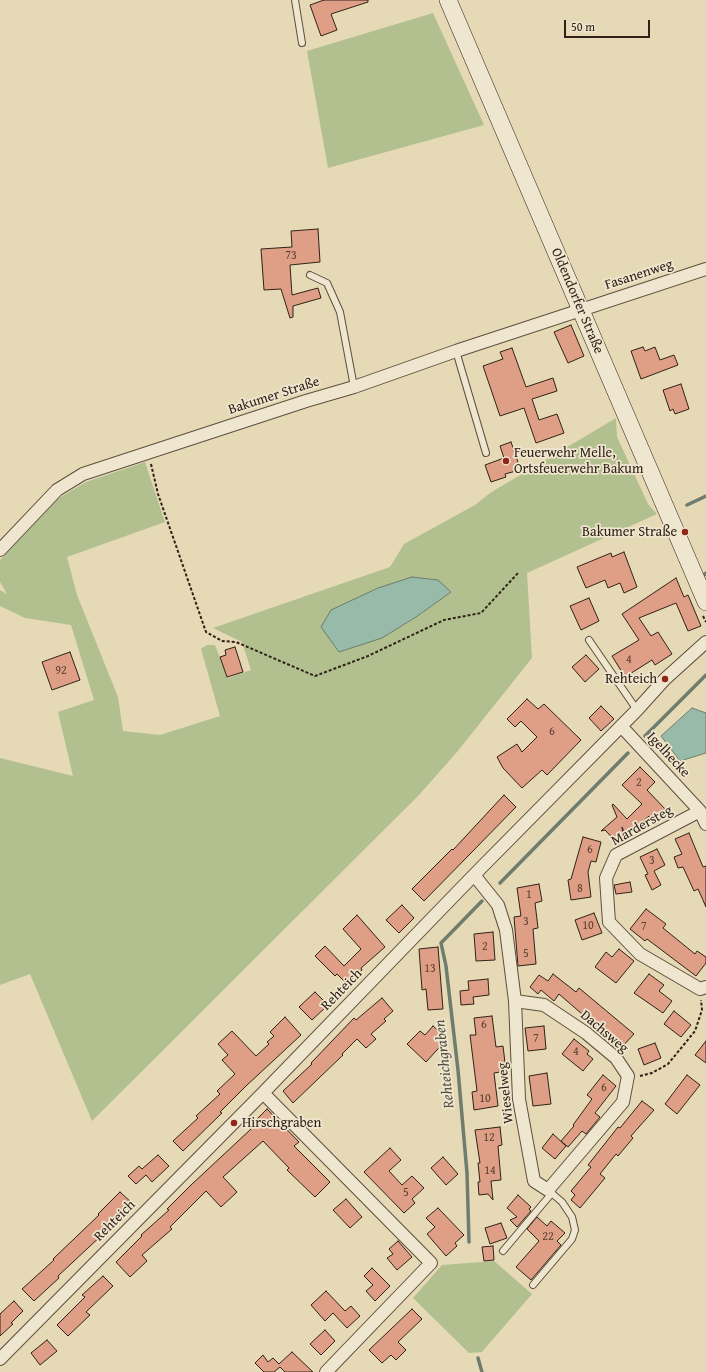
<!DOCTYPE html>
<html>
<head>
<meta charset="utf-8">
<style>
  body { margin:0 }
  #map { position:relative; width:706px; height:1372px; overflow:hidden; background:#e6d9b5; font-family:"Gentium Book Plus",serif }
  canvas { display:block }
  .scale { position:absolute; left:564px; top:20px; width:86px; height:18px; box-sizing:border-box; border:2px solid #312117; border-top:0; padding-left:5px; font-size:12px; line-height:14px; white-space:nowrap; color:#312117; -webkit-text-stroke:3px #efe6cf; paint-order:stroke }
</style>
</head>
<body>
<div id="map">
<canvas width="706" height="1372"></canvas>
<div class="scale">50 m</div>
</div>
<script>
const c = document.querySelector('canvas').getContext('2d');
c.lineJoin = 'round';
function fill(path, color) {
  c.fillStyle = color;
  c.fill(path, 'evenodd');
}
function shape(rows) {
  const path = new Path2D();
  for (const r of rows) {
    path.moveTo(r[0], r[1]);
    for (let i = 2; i < r.length; i += 2) path.lineTo(r[i], r[i + 1]);
  }
  return path;
}
function strokePath(path, color, width, dash) {
  c.strokeStyle = color;
  c.lineWidth = width;
  c.lineCap = dash ? 'butt' : 'round';
  c.setLineDash(dash || []);
  c.stroke(path);
}
function drawText(font, color, halo, rows, align = 'center') {
  c.font = font + ' "Gentium Book Plus",serif';
  c.lineWidth = 3.5;
  c.setLineDash([]);
  c.textBaseline = 'middle';
  c.strokeStyle = halo;
  c.fillStyle = color;
  for (const [text, x, y, turn = 0] of rows) {
    c.save();
    c.translate(x, y);
    c.rotate((+turn || 0) * Math.PI / 180);
    c.textAlign = isNaN(turn) ? turn : align;
    if (halo) c.strokeText(text, 0, 0);
    c.fillText(text, 0, 0);
    c.restore();
  }
}
fill(shape([
  [433,13,484,125,328,168,307,51],
  [616,418,617,437,648,504,657,514,527,573,532,658,457,752,419,795,92,1121,30,974,0,985,0,758,73,776,58,712,94,700,71,625,25,618,0,606,0,590,7,594,0,582,0,560,30,525,54,501,86,482,145,462,165,522,67,557,77,595,118,697,123,731,160,735,220,716,201,649,207,645,215,645,228,678,251,670,242,642,213,628,390,567,404,544,475,505,490,493],
  [494,1261,532,1294,482,1352,469,1353,413,1298,442,1265]
]), '#b2c090');
const water = shape([
  [412,577,438,580,451,592,416,617,382,638,339,652,321,627,331,610,378,588,412,577],
  [692,708,706,713,706,753,680,761,661,736,692,708]
]);
fill(water, '#97bba8');
strokePath(water, '#6e7d6e', 1);
strokePath(shape([
  [687,505,706,496],
  [702,578,702,577,706,573],
  [645,736,706,675],
  [500,883,628,753],
  [469,1242,467,1173,458,1070,446,966,441,943,482,901],
  [478,1358,482,1372]
]), '#6e7d6e', 3.5);
const building = shape([
  [324,0,368,0,368,2,331,14,337,30,321,36,310,5,324,0],
  [318,229,320,262,290,265,292,295,318,288,321,298,293,306,293,317,290,318,281,289,264,290,261,249,292,247,291,231,318,229],
  [571,325,584,356,568,363,554,332,571,325],
  [643,347,645,351,655,347,660,360,674,355,678,365,641,379,631,351,643,347],
  [512,348,526,387,553,378,557,391,532,399,539,420,557,414,564,433,536,443,524,408,500,416,483,366,503,359,500,352,512,348],
  [681,384,689,409,675,414,673,409,670,411,663,390,681,384],
  [511,442,519,465,515,466,516,471,505,474,506,477,491,482,485,465,504,458,500,446,511,442],
  [624,552,637,587,624,593,620,583,608,588,605,580,586,588,577,567,611,553,612,557,624,552],
  [676,578,684,597,688,595,701,626,688,631,676,603,639,618,651,636,658,632,672,654,655,665,652,660,625,677,612,656,639,640,622,614,676,578],
  [589,598,599,621,581,630,570,606,589,598],
  [235,647,243,672,227,677,220,657,226,655,225,650,235,647],
  [70,652,80,680,52,690,42,662,70,652],
  [586,655,599,669,585,682,572,667,586,655],
  [527,699,538,709,544,704,581,740,547,775,542,770,522,788,503,768,497,757,517,744,522,752,537,737,521,721,515,727,507,719,527,699],
  [601,706,614,719,601,731,589,718,601,706],
  [640,767,655,782,647,790,668,812,656,823,649,816,626,836,622,827,624,839,618,844,605,830,601,831,617,817,612,805,613,804,627,819,642,804,622,785,640,767],
  [504,795,516,807,424,901,412,889,452,849,453,850,504,795],
  [689,833,703,867,706,866,706,907,698,889,694,891,683,867,678,868,674,857,682,854,675,839,689,833],
  [583,837,601,842,596,862,591,861,588,872,591,897,571,900,568,880,571,879,583,837],
  [657,849,665,865,654,871,661,885,652,890,645,875,648,874,640,857,657,849],
  [630,882,632,892,616,894,614,885,630,882],
  [539,884,542,901,535,903,538,928,533,929,536,964,518,966,514,917,521,916,517,888,539,884],
  [402,905,414,918,399,933,386,920,402,905],
  [646,909,666,924,663,928,695,954,697,951,706,957,706,963,696,976,647,939,645,941,630,929,646,909],
  [594,913,602,933,582,940,575,920,594,913],
  [357,915,385,947,361,968,362,970,347,984,337,974,335,976,315,956,325,946,344,966,361,949,343,929,357,915],
  [493,932,495,960,476,961,474,934,493,932],
  [438,947,443,1009,428,1010,426,989,422,990,419,949,438,947],
  [619,949,634,961,616,983,595,967,606,952,612,957,619,949],
  [553,974,576,992,579,988,634,1034,621,1048,559,994,554,1001,541,990,538,994,530,987,539,975,548,981,553,974],
  [649,974,664,985,659,991,672,1001,663,1013,634,993,649,974],
  [488,979,489,995,473,997,474,1004,461,1005,460,991,469,990,468,981,488,979],
  [315,992,328,1005,312,1020,299,1007,315,992],
  [382,998,393,1011,384,1019,386,1021,371,1034,376,1039,366,1048,357,1039,342,1054,343,1055,293,1103,283,1091,312,1064,311,1063,354,1018,356,1020,382,998],
  [674,1011,691,1025,681,1037,664,1024,674,1011],
  [492,1016,496,1047,503,1046,506,1071,494,1073,498,1106,474,1110,472,1092,477,1091,470,1035,476,1035,474,1018,492,1016],
  [285,1017,301,1035,246,1086,220,1112,222,1113,183,1151,173,1141,198,1118,196,1116,220,1094,217,1091,235,1074,222,1060,228,1055,218,1044,232,1031,256,1056,269,1044,267,1042,274,1036,270,1032,285,1017],
  [433,1026,447,1039,426,1062,407,1044,420,1031,425,1035,433,1026],
  [544,1026,546,1049,528,1051,525,1028,544,1026],
  [574,1039,589,1051,587,1054,593,1059,583,1071,562,1054,574,1039],
  [706,1041,706,1063,695,1055,706,1041],
  [655,1043,661,1058,644,1065,638,1049,655,1043],
  [547,1073,551,1104,533,1106,529,1076,547,1073],
  [603,1075,616,1086,595,1113,600,1117,586,1134,582,1131,568,1147,561,1141,574,1126,573,1125,592,1099,587,1095,603,1075],
  [687,1075,700,1085,677,1114,665,1104,687,1075],
  [642,1101,654,1110,631,1136,633,1138,618,1156,616,1154,600,1174,605,1178,580,1208,571,1200,575,1195,571,1191,591,1167,588,1165,618,1127,620,1128,642,1101],
  [267,1109,299,1142,294,1146,330,1182,315,1197,287,1170,289,1168,263,1141,223,1177,237,1192,221,1207,206,1191,170,1227,172,1229,142,1255,147,1261,130,1277,116,1262,142,1236,141,1235,169,1210,167,1209,191,1185,251,1129,249,1127,267,1109],
  [500,1127,502,1145,498,1146,501,1180,491,1181,493,1200,488,1194,479,1195,478,1182,480,1182,478,1163,480,1163,475,1130,500,1127],
  [553,1134,566,1146,555,1159,542,1148,553,1134],
  [390,1148,401,1160,389,1171,402,1185,412,1176,424,1188,412,1199,415,1203,404,1213,364,1172,390,1148],
  [158,1155,169,1166,152,1182,146,1175,136,1184,128,1176,139,1166,142,1169,158,1155],
  [443,1157,458,1174,446,1185,431,1168,443,1157],
  [120,1192,132,1203,103,1232,104,1233,58,1276,59,1278,34,1301,22,1289,54,1260,53,1259,99,1215,98,1214,120,1192],
  [518,1195,531,1207,529,1209,531,1211,517,1227,510,1220,517,1217,507,1208,518,1195],
  [346,1199,362,1217,350,1228,333,1210,346,1199],
  [438,1208,464,1235,455,1243,457,1246,446,1256,427,1234,435,1227,426,1218,438,1208],
  [537,1217,547,1226,551,1221,565,1233,557,1241,561,1245,531,1280,516,1267,539,1241,527,1229,537,1217],
  [501,1223,507,1238,490,1244,485,1228,501,1223],
  [398,1241,412,1257,397,1270,387,1258,393,1254,389,1249,398,1241],
  [493,1246,494,1260,484,1261,482,1247,493,1246],
  [372,1268,390,1286,375,1301,366,1291,373,1285,364,1276,372,1268],
  [103,1276,113,1286,86,1312,90,1315,68,1336,57,1325,85,1297,82,1295,103,1276],
  [326,1291,345,1311,351,1306,360,1316,347,1328,333,1313,325,1321,311,1305,326,1291],
  [14,1301,23,1311,11,1323,13,1324,0,1336,0,1314,14,1301],
  [412,1309,422,1319,398,1342,406,1350,396,1360,391,1355,382,1363,369,1350,412,1309],
  [325,1330,335,1341,321,1355,310,1344,325,1330],
  [47,1340,57,1351,40,1365,31,1353,47,1340],
  [292,1352,313,1372,285,1372,280,1367,274,1372,264,1372,255,1363,263,1355,268,1362,273,1358,279,1364,292,1352]
]);
fill(building, '#de9f86');
strokePath(building, '#312117', 1);
const service = shape([
  [295,0,302,43],
  [310,275,327,283,340,312,354,387],
  [456,351,486,453],
  [589,640,637,710],
  [503,1251,552,1193],
  [533,1285,572,1239,575,1230,572,1217,562,1202,548,1190]
]);
const minor = shape([
  [0,550,57,490,83,474,306,401,354,387,456,351,706,269],
  [621,726,700,811,706,824],
  [700,811,616,855,606,878,609,922,640,954,700,989,706,987],
  [474,875,498,905,506,930,515,1001,519,1099,534,1181,548,1190,623,1102,628,1076,616,1058,586,1033,544,1005,515,1001],
  [263,1093,431,1263,326,1372],
  [0,1359,263,1093,474,875,637,710,665,679,706,642]
]);
const secondary = shape([
  [448,0,706,602]
]);
strokePath(service, '#5e4f3e', 8);
strokePath(minor, '#5e4f3e', 14);
strokePath(secondary, '#312117', 18);
strokePath(shape([
  [151,464,158,494,206,632,222,641,236,642,315,676,368,656,444,620,481,613,519,572],
  [703,616,706,622],
  [640,1076,652,1073,668,1064,682,1047,695,1031,702,1010,701,1000]
]), '#312117', 2, [3, 2]);
strokePath(service, '#efe6cf', 6);
strokePath(minor, '#efe6cf', 12);
strokePath(secondary, '#efe6cf', 17);
for (const [x, y, r, color] of [
  [506,461,4,"#8f2418"],
  [685,532,4,"#8f2418"],
  [665,679,4,"#8f2418"],
  [234,1123,4,"#8f2418"]
]) {
  const dot = new Path2D();
  dot.arc(x, y, r, 0, 2 * Math.PI);
  c.fillStyle = color;
  c.fill(dot);
  strokePath(dot, '#efe6cf', 1.5);
}
drawText('12px', '#5c4033', null, [
  ["73",291,256],
  ["4",629,660],
  ["92",61,671],
  ["6",552,732],
  ["2",639,783],
  ["6",590,850],
  ["3",652,861],
  ["8",580,889],
  ["1",529,895],
  ["3",526,922],
  ["10",588,926],
  ["7",644,927],
  ["2",485,947],
  ["5",526,954],
  ["13",430,969],
  ["6",484,1025],
  ["7",536,1039],
  ["4",576,1052],
  ["6",604,1088],
  ["10",485,1099],
  ["12",489,1138],
  ["14",490,1171],
  ["5",406,1193],
  ["22",548,1237]
]);
drawText('14px', '#312117', '#efe6cf', [
  ["Fasanenweg",639,275,-18],
  ["Oldendorfer Straße",577,301,67],
  ["Bakumer Straße",274,396,-18],
  ["Igelhecke",668,755,47],
  ["Mardersteg",642,826,-29],
  ["Rehteich",342,990,-46],
  ["Dachsweg",604,1032,40],
  ["Wieselweg",506,1093,-96],
  ["Rehteich",115,1221,-45]
]);
drawText('14px', '#312117', '#efe6cf', [
  ["Feuerwehr Melle,",514,453],
  ["Ortsfeuerwehr Bakum",514,469],
  ["Bakumer Straße",677,532,"right"],
  ["Rehteich",657,679,"right"],
  ["Hirschgraben",242,1123]
], 'left');
drawText('italic 15px', '#504f42', '#efe6cf', [
  ["Rehteichgraben",445,1064,-96]
]);
</script>
</body>
</html>
